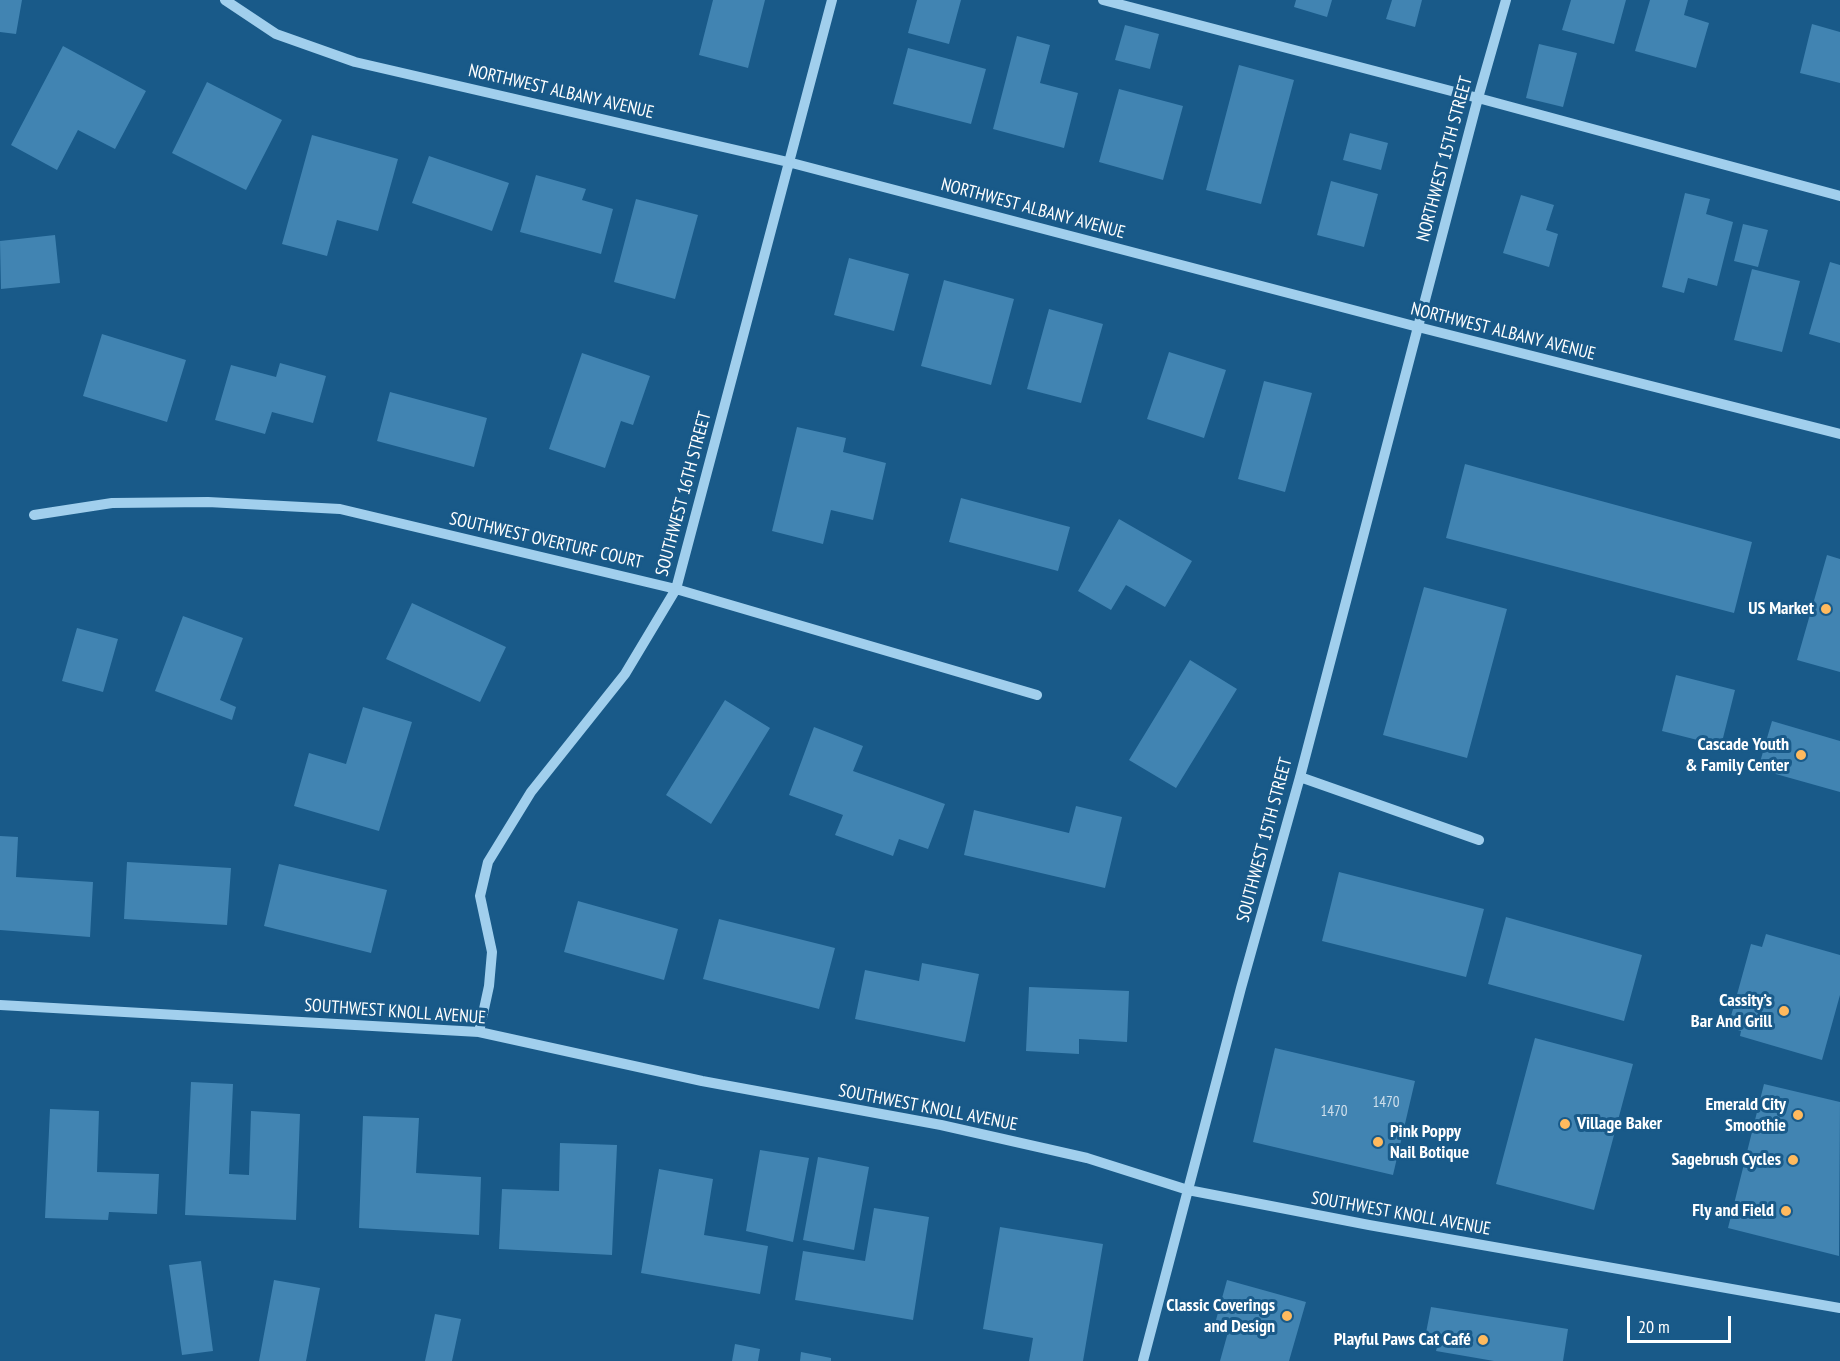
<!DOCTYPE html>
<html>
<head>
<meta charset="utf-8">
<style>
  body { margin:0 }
  #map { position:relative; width:1840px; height:1361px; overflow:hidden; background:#195a89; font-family:"PT Sans Narrow",sans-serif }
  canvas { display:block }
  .scale { position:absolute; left:1627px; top:1316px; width:104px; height:27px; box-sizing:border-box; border:3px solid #fff; border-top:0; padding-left:8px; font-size:18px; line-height:21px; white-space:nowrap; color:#fff; -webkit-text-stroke:4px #195a89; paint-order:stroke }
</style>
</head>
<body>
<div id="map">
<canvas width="1840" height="1361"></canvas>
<div class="scale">20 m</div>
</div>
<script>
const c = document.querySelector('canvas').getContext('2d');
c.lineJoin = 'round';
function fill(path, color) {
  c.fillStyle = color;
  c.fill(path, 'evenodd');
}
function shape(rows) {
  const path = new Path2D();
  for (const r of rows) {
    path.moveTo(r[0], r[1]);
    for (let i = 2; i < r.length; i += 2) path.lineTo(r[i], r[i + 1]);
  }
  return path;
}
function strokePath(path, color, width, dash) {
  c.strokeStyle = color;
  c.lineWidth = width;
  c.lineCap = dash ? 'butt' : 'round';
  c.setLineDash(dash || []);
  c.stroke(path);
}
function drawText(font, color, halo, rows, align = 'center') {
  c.font = font + ' "PT Sans Narrow",sans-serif';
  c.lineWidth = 6;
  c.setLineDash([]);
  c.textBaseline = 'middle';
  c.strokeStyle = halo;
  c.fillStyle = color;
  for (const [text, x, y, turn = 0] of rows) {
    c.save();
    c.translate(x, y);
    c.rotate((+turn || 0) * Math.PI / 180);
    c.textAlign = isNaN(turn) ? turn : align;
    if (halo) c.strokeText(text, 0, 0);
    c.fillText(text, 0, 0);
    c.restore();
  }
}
fill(shape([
  [0,0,22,0,16,34,0,32],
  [713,0,765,0,748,68,699,55],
  [917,0,961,0,949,44,908,33],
  [1296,0,1332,0,1327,17,1294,7],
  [1392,0,1422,0,1415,27,1386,19],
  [1571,0,1626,0,1614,44,1562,30],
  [1650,0,1688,0,1684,15,1709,23,1696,68,1635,51],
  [1812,24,1840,32,1840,83,1800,73],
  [1125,25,1159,34,1150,69,1115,60],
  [1017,36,1050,45,1040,83,1078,93,1064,148,993,129],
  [1539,44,1577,53,1563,107,1526,98],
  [63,46,146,91,115,149,78,130,57,170,11,145],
  [908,48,986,69,971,124,893,104],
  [1239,65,1294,80,1261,204,1206,190],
  [207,82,282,120,246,190,172,153],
  [1119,89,1183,106,1163,180,1099,162],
  [1350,133,1388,143,1381,170,1343,160],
  [312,135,398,159,378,231,337,220,327,256,282,244],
  [429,156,509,183,492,231,412,203],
  [536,175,586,189,582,200,613,209,601,254,520,232],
  [1331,181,1378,194,1364,247,1317,235],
  [1685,193,1710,199,1706,214,1733,222,1717,286,1688,278,1684,293,1662,287],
  [1521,195,1554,205,1546,230,1558,234,1549,267,1503,253],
  [636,199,698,215,675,299,614,282],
  [1743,224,1768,230,1758,267,1734,261],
  [55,235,60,283,1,289,0,241],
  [849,258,909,274,894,331,834,315],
  [1830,262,1840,265,1840,343,1809,334],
  [1752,269,1800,281,1782,352,1734,340],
  [944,280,1014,299,991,385,921,366],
  [1049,309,1103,324,1081,403,1027,389],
  [102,334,186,360,167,422,83,396],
  [1169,352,1226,370,1204,438,1147,419],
  [582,353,650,376,633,425,621,421,605,468,549,449],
  [280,363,326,376,313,423,272,412,265,434,215,420,231,365,276,377],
  [1264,381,1312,393,1285,492,1238,479],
  [390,392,487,418,474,467,377,441],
  [797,427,846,438,843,452,886,463,873,520,831,510,823,544,772,531],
  [1465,464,1752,542,1734,613,1446,538],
  [961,498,1070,527,1058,571,949,542],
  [1119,519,1192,561,1165,607,1126,585,1111,610,1078,591],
  [1827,555,1840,559,1840,672,1797,660],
  [1424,587,1507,609,1467,758,1383,735],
  [412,603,506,647,480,702,386,659],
  [183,616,243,638,220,700,236,707,232,720,155,691],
  [77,628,118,639,103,692,62,681],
  [1190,660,1237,689,1176,788,1129,760],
  [1676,675,1735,690,1721,746,1662,731],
  [725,700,770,728,711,824,666,795],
  [363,707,412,722,379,831,294,806,309,753,346,764],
  [1772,721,1840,741,1840,792,1758,769],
  [814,727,863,746,853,771,945,804,928,849,899,839,893,856,835,835,843,815,789,795],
  [1076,806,1122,817,1105,888,964,855,974,810,1069,833],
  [0,836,18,837,16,877,93,882,90,937,0,930],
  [127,862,231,868,227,925,124,919],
  [279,864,387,890,371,953,264,926],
  [1339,872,1484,909,1466,977,1322,941],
  [578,901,678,929,664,980,564,952],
  [1506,917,1642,955,1624,1021,1488,984],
  [719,919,835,948,819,1009,703,979],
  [1766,934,1840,955,1840,995,1822,1060,1740,1036,1741,1031,1728,1027,1751,944,1762,947],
  [922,963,979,974,965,1042,855,1019,865,970,919,981],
  [1029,987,1129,991,1127,1042,1079,1039,1079,1054,1026,1051],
  [1535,1038,1633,1064,1594,1210,1496,1184],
  [1275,1048,1415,1081,1393,1175,1253,1142],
  [191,1082,233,1084,229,1174,249,1175,251,1111,300,1114,296,1220,185,1215],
  [1764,1084,1840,1102,1839,1256,1728,1228],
  [50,1109,99,1111,97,1172,159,1174,157,1214,109,1212,108,1220,45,1218],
  [363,1116,419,1118,416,1173,481,1177,479,1235,359,1228],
  [560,1143,617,1145,612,1255,499,1249,502,1189,559,1191],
  [760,1150,809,1158,793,1242,746,1231],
  [818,1157,869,1167,854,1250,803,1240],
  [659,1169,713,1179,704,1235,768,1246,760,1294,641,1273],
  [874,1208,929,1217,913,1320,795,1300,803,1251,865,1261],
  [1000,1227,1103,1244,1083,1361,1029,1361,1033,1338,983,1329],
  [201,1261,213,1351,182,1355,169,1265],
  [274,1280,320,1288,306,1361,259,1361],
  [1227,1280,1306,1302,1289,1361,1220,1361,1230,1325,1216,1320],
  [1431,1307,1568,1329,1563,1361,1494,1361,1436,1351,1439,1340,1425,1338],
  [435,1314,461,1319,452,1361,425,1361],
  [735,1344,760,1349,758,1361,732,1361],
  [801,1352,831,1358,831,1361,800,1361]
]), '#4184b2');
strokePath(shape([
  [225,0,276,34,355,62,788,162,1418,327,1840,434],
  [1103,0,1478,98,1840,196],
  [34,515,112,503,208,502,340,509,676,589,1037,695],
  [1300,777,1479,840],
  [0,1005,479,1032,702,1081,941,1125,1087,1158,1188,1190,1369,1225,1840,1308],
  [479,1032,489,986,492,952,480,896,488,862,531,792,625,674,676,589,832,0],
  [1143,1361,1241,988,1300,777,1478,98,1506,0]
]), '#a1cfed', 10);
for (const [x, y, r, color] of [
  [1826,609,6,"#ffba5e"],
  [1801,755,6,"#ffba5e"],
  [1784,1011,6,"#ffba5e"],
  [1798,1115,6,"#ffba5e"],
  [1565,1124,6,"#ffba5e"],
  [1378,1142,6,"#ffba5e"],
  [1793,1160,6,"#ffba5e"],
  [1786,1211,6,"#ffba5e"],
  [1287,1316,6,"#ffba5e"],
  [1483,1340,6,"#ffba5e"]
]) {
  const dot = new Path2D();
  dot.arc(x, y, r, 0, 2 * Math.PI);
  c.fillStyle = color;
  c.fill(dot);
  strokePath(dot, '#195a89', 2);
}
drawText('15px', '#d0e0ec', null, [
  ["1470",1386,1103],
  ["1470",1334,1112]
]);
drawText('18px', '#fff', '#195a89', [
  ["NORTHWEST ALBANY AVENUE",561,92,13],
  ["NORTHWEST 15TH STREET",1445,159,-75],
  ["NORTHWEST ALBANY AVENUE",1033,209,15],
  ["NORTHWEST ALBANY AVENUE",1503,332,14],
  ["SOUTHWEST 16TH STREET",684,494,-75],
  ["SOUTHWEST OVERTURF COURT",546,541,13],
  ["SOUTHWEST 15TH STREET",1265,840,-75],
  ["SOUTHWEST KNOLL AVENUE",395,1012,4],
  ["SOUTHWEST KNOLL AVENUE",928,1108,11],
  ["SOUTHWEST KNOLL AVENUE",1401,1214,10]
]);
drawText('bold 18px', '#fff', '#195a89', [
  ["US Market",1814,609],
  ["Cascade Youth",1789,745],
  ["& Family Center",1789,766],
  ["Cassity’s",1772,1001],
  ["Bar And Grill",1772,1022],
  ["Emerald City",1786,1105],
  ["Smoothie",1786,1126],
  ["Village Baker",1577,1124,"left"],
  ["Pink Poppy",1390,1132,"left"],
  ["Nail Botique",1390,1153,"left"],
  ["Sagebrush Cycles",1781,1160],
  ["Fly and Field",1774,1211],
  ["Classic Coverings",1275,1306],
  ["and Design",1275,1327],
  ["Playful Paws Cat Café",1471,1340]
], 'right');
</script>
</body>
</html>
